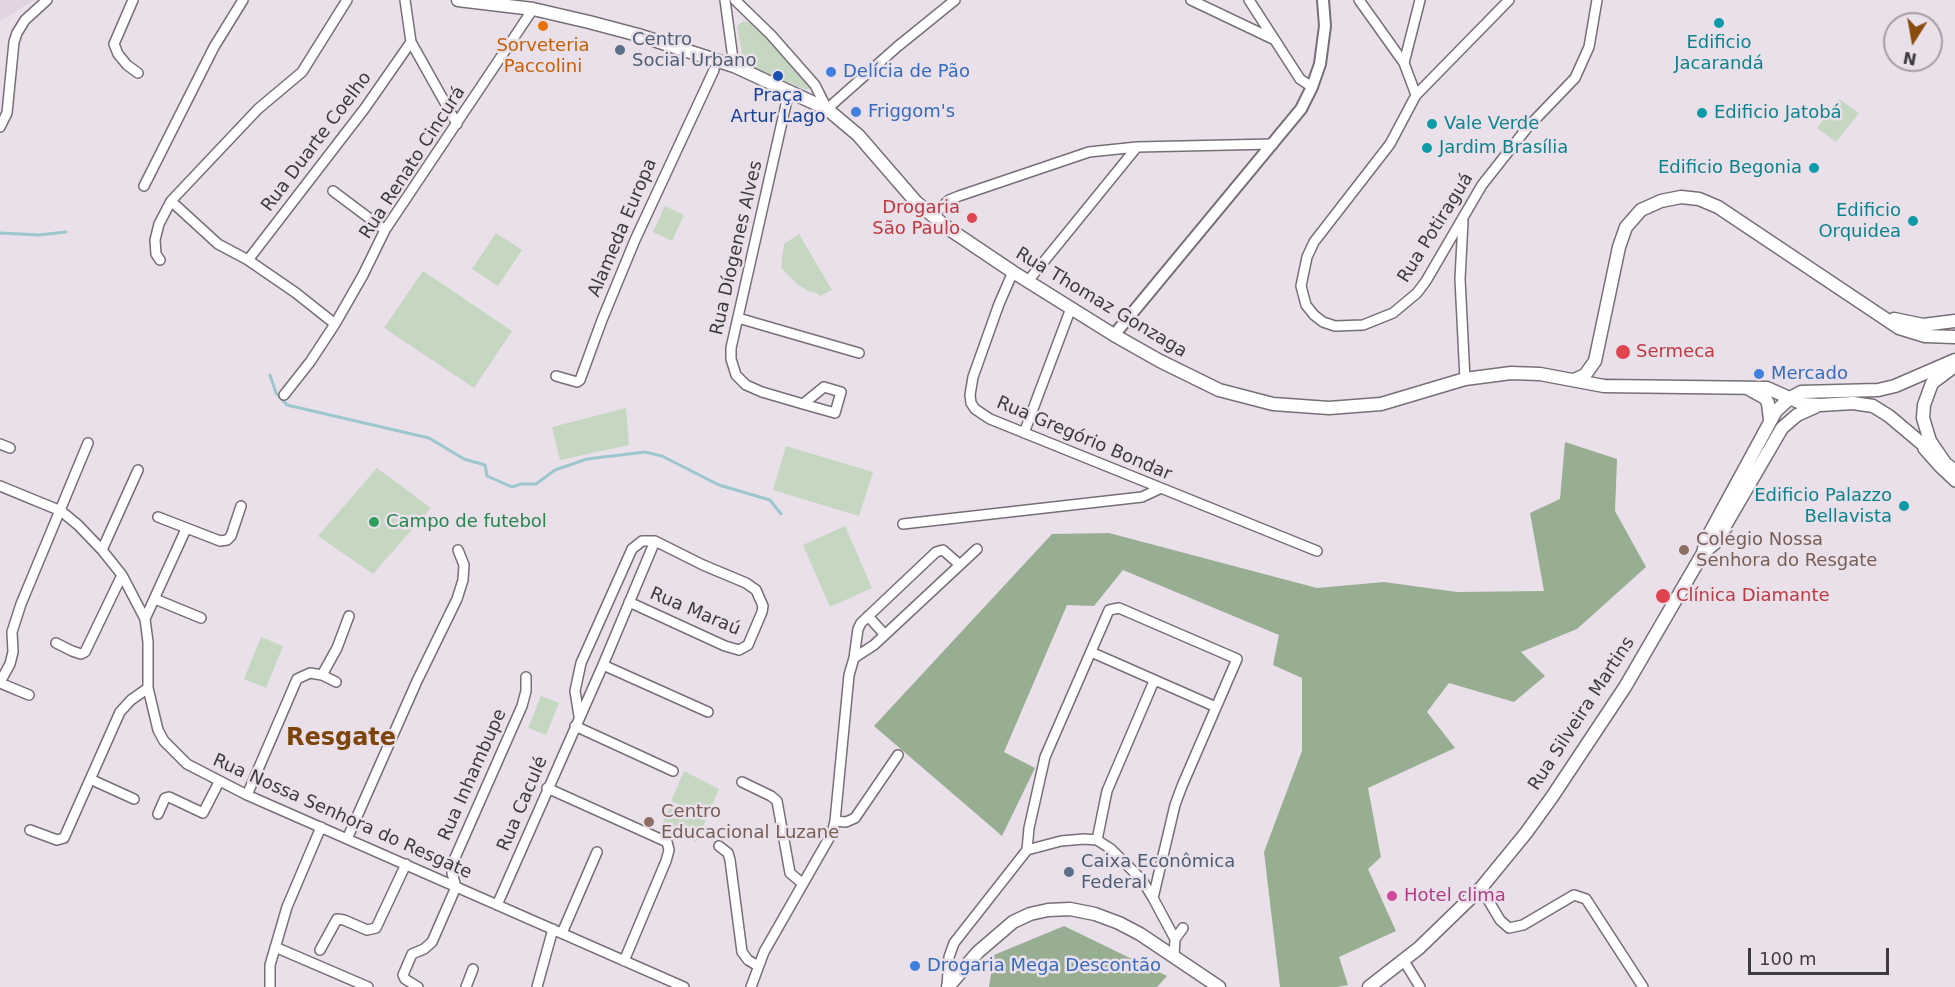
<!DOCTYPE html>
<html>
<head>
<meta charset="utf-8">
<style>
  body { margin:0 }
  #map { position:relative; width:1955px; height:987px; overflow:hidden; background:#e9e0ea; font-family:"DejaVu Sans",sans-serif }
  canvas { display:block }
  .north { position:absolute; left:1883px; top:12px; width:60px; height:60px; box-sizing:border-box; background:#e9e0ea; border:2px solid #a59ea6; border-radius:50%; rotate:191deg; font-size:16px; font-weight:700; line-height:24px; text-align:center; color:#3e3b3f }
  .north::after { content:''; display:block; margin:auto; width:21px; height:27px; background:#894c0d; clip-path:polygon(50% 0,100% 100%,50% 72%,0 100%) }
  .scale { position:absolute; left:1748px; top:948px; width:141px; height:27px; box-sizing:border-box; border:3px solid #3e3b3f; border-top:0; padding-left:8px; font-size:18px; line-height:21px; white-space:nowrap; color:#3e3b3f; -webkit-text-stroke:4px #e9e0ea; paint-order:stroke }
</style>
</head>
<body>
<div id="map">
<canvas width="1955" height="987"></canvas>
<div class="north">N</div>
<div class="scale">100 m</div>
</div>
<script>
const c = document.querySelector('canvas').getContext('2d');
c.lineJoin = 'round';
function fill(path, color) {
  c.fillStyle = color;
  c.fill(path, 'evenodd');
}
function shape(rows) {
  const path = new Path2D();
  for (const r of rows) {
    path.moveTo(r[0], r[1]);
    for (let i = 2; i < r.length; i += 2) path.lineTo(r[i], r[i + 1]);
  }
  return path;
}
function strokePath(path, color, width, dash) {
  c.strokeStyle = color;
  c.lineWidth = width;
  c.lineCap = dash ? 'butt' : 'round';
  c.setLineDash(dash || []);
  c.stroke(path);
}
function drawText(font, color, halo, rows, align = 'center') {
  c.font = font + ' "DejaVu Sans",sans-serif';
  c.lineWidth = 5;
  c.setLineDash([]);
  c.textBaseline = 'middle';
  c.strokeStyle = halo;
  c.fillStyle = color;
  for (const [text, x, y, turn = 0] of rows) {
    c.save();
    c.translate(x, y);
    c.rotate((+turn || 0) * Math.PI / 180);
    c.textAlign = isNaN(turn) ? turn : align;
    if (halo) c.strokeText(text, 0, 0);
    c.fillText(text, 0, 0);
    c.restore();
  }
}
fill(shape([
  [0,0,34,0,0,21]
]), '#e2d3e3');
fill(shape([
  [744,21,749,22,756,27,810,86,810,89,806,90,752,67,743,59,737,26],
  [1839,99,1859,113,1836,142,1817,128],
  [665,206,684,215,672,241,653,232],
  [496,233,522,250,498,286,472,269],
  [799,234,832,290,820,296,817,293,808,291,797,284,781,268,784,244],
  [423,271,512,331,474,388,384,328],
  [626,408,629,445,560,460,552,427],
  [786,446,873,472,859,516,773,490],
  [377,468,431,508,373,574,318,536],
  [845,526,872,588,830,607,803,545],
  [261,637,283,646,266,688,244,679],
  [541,696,559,703,546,735,528,728],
  [684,771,719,789,707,817,671,801],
  [671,805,706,820,696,842,661,825]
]), '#c5d7c0');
fill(shape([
  [1565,442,1617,459,1615,511,1646,567,1577,629,1521,652,1545,676,1514,702,1449,683,1427,712,1455,748,1368,788,1381,857,1368,869,1396,931,1339,957,1348,985,1337,987,1280,987,1264,852,1302,751,1302,678,1273,665,1279,635,1123,570,1094,606,1067,605,1004,752,1035,768,1002,836,874,726,1052,534,1109,533,1317,588,1384,582,1457,592,1544,591,1530,513,1560,499],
  [1064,926,1167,976,1157,987,989,987,994,955]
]), '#98ae92');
strokePath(shape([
  [0,233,39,235,66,232],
  [270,375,276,393,287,405,429,438,464,459,485,465,487,476,512,487,521,484,536,484,555,470,587,459,645,452,662,456,719,485,770,500,781,514]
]), '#9cc7cf', 3);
const minor = shape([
  [133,0,114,44,118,54,127,65,138,73],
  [405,0,411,42,457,124],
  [725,0,734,66],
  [735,0,771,35,815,85,827,109,897,47,955,0],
  [1191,0,1275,40],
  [1249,0,1300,79,1312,87],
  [1359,0,1404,63,1416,95],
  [1509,0,1416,95,1390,144,1314,242,1307,257,1301,286,1306,305,1314,315,1323,322,1335,326,1363,325,1393,313,1417,293,1426,281,1482,185,1527,128,1575,78,1589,47,1597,0],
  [1404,63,1420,0],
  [789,91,731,348,731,359,736,375,746,385,762,392,803,404],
  [0,127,7,113,14,42,17,33,25,20,47,0],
  [144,186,214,47,243,0],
  [333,191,385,230],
  [171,201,218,244,248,260,296,293,335,324],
  [932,216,949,200,959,196,1089,152,1137,147,1273,144],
  [1463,221,1460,279,1465,379],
  [160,260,156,254,155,240,159,224,171,201,258,109,302,72,347,0],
  [248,260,365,108,411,42],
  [1013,272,999,304,973,377,970,395,971,403,975,409,990,419,1317,551],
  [1028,281,1137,147],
  [738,318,859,353],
  [556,376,577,382,580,380,602,320,635,240,714,70],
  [824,387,841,392,835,413,803,404,824,387],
  [284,395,310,362,335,324,363,275,385,230,533,9],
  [1024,433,1071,308],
  [0,444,10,448],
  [1923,449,1939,467,1955,482],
  [0,486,61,511,78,525,102,550,122,575,145,619,148,642,148,688,158,730,164,741,187,764,247,795,684,987],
  [158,517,220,541,227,540,231,536,241,506],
  [903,524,1142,497,1159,489],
  [102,550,138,470],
  [155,599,201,618],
  [868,616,885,635],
  [145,619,186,529],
  [56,643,72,651,81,654,85,652,122,575],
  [1091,652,1216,707],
  [854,658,858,629,861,623,936,552,943,550,960,565],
  [603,665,708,712],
  [322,675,336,682],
  [0,682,10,664,13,652,12,632,21,604,88,443],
  [0,683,29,695],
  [579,716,575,691,581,663,632,549,642,541,655,541,703,565,746,583,756,590,763,606,762,612,748,645,739,650,725,646,629,602],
  [575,726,673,771],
  [90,779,134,799],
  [742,782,771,796,777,801,790,873,803,884],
  [547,788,667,842,669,850,666,861,624,961],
  [247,795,297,679,310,673,322,675,337,648,349,616],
  [158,814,165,798,169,797,203,813,219,782],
  [835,821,846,822,855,818,898,755],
  [30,830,57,840,64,838,120,712,131,700,148,688],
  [347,839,417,681,457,599,463,580,464,565,458,550],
  [1097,840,1107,791,1154,681],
  [719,846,728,853,730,860,742,952,748,960,758,966],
  [1027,850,1029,828,1045,757,1106,617,1109,610,1119,608,1237,659,1182,786,1175,805,1153,898],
  [1027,850,1061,841,1084,839,1097,840,1111,849,1142,880,1153,898,1175,939,1174,956],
  [1481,888,1500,920,1509,928,1523,925,1574,895,1586,899,1643,987],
  [497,905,603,665,655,541],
  [562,933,597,852],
  [1175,939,1183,928],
  [275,947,368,987],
  [320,950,337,919,344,920,367,930,376,928,406,864],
  [1404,961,1420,987],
  [270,987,270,965,287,907,321,827],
  [418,987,405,979,403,975,412,954,424,949,432,942,456,887,452,873,454,860,522,706,526,691,526,677],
  [466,987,473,969],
  [537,987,553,929],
  [751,987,764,952,832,833,835,821,849,675,854,658,874,645,977,549],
  [947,987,949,957,954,943,1027,850]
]);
const tertiary = shape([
  [1114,335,1301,109,1312,87,1320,64,1325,26,1323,0]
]);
const secondary = shape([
  [458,0,533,9,589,22,638,35,734,66,827,109,858,135,916,202,949,229,1013,272,1114,335,1160,361,1219,390,1273,404,1329,408,1381,404,1465,379,1511,373,1540,374,1604,386,1767,388,1803,404,1820,405,1853,403,1873,406,1889,416,1945,463],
  [1894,319,1923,325,1955,321],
  [1952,368,1932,383,1924,405,1923,418,1930,441,1945,463,1955,471],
  [1574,380,1585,375,1595,361,1619,247,1626,227,1641,210,1661,201,1681,197,1699,199,1718,207,1899,328,1925,336,1955,337],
  [1749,389,1765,398,1768,403,1770,420],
  [1703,553,1715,543,1782,428,1797,415,1815,407],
  [948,987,978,952,1013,922,1030,914,1048,910,1070,909,1095,914,1119,923,1140,934,1219,987],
  [1369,987,1419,948,1481,888,1526,833,1552,797,1625,687,1703,553,1707,538,1776,411,1790,398,1801,392,1878,390,1895,386,1955,360]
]);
strokePath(minor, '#776f77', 12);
strokePath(tertiary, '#776f77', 14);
strokePath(secondary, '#776f77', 15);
strokePath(minor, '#fff', 9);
strokePath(tertiary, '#fff', 10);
strokePath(secondary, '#fff', 12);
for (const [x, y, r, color] of [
  [1719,23,6,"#0f9aa8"],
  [543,26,6,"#e8710a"],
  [620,50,6,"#5c6f8a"],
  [831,72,6,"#3f7fe0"],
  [778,76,6,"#1a4fb4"],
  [856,112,6,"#3f7fe0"],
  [1702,113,6,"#0f9aa8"],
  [1432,124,6,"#0f9aa8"],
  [1427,148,6,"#0f9aa8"],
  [1814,168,6,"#0f9aa8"],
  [972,218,6,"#e0444e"],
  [1913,221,6,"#0f9aa8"],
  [1623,352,8,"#e0444e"],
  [1759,374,6,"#3f7fe0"],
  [1904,506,6,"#0f9aa8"],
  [374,522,6,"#2e9e5b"],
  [1684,550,6,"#8d6e63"],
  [1663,596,8,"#e0444e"],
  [649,822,6,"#8d6e63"],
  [1069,872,6,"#5c6f8a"],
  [1392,896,6,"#d1479c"],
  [915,966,6,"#3f7fe0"]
]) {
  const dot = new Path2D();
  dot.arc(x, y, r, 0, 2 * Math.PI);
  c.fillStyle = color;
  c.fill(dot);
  strokePath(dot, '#e9e0ea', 2);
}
drawText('18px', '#4e5e75', '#e9e0ea', [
  ["Centro",632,40],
  ["Social Urbano",632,61],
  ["Caixa Econômica",1081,862],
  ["Federal",1081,883]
], 'left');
drawText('18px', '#0d838f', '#e9e0ea', [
  ["Edificio",1719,43,"center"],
  ["Jacarandá",1719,64,"center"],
  ["Edificio Jatobá",1714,113],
  ["Vale Verde",1444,124],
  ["Jardim Brasília",1439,148],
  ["Edificio Begonia",1802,168,"right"],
  ["Edificio",1901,211,"right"],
  ["Orquidea",1901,232,"right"],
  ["Edificio Palazzo",1892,496,"right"],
  ["Bellavista",1892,517,"right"]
], 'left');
drawText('18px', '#c56008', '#e9e0ea', [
  ["Sorveteria",543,46],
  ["Paccolini",543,67]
]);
drawText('18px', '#366cbe', '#e9e0ea', [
  ["Delícia de Pão",843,72],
  ["Friggom's",868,112],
  ["Mercado",1771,374],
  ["Drogaria Mega Descontão",927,966]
], 'left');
drawText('18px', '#164399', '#e9e0ea', [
  ["Praça",778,96],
  ["Artur Lago",778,117]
]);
drawText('18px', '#3e3b3f', '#e9e0ea', [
  ["Rua Duarte Coelho",317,142,-53],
  ["Rua Renato Cincurá",413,163,-57],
  ["Alameda Europa",623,228,-67],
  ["Rua Potiraguá",1436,228,-58],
  ["Rua Díogenes Alves",737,248,-77],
  ["Rua Thomaz Gonzaga",1101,303,31],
  ["Rua Gregório Bondar",1084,439,23],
  ["Rua Maraú",695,612,23],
  ["Rua Silveira Martins",1582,714,-57],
  ["Rua Inhambupe",473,775,-66],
  ["Rua Caculé",523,804,-67],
  ["Rua Nossa Senhora do Resgate",342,817,24]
]);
drawText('18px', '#be3a42', '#e9e0ea', [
  ["Drogaria",960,208,"right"],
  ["São Paulo",960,229,"right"],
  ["Sermeca",1636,352],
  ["Clínica Diamante",1676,596]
], 'left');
drawText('18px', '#27864d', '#e9e0ea', [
  ["Campo de futebol",386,522]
], 'left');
drawText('18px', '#785e54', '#e9e0ea', [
  ["Colégio Nossa",1696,540],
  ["Senhora do Resgate",1696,561],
  ["Centro",661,812],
  ["Educacional Luzane",661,833]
], 'left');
drawText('18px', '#b23c85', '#e9e0ea', [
  ["Hotel clima",1404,896]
], 'left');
drawText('bold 24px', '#7d450d', '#e9e0ea', [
  ["Resgate",341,739]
]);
</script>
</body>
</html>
